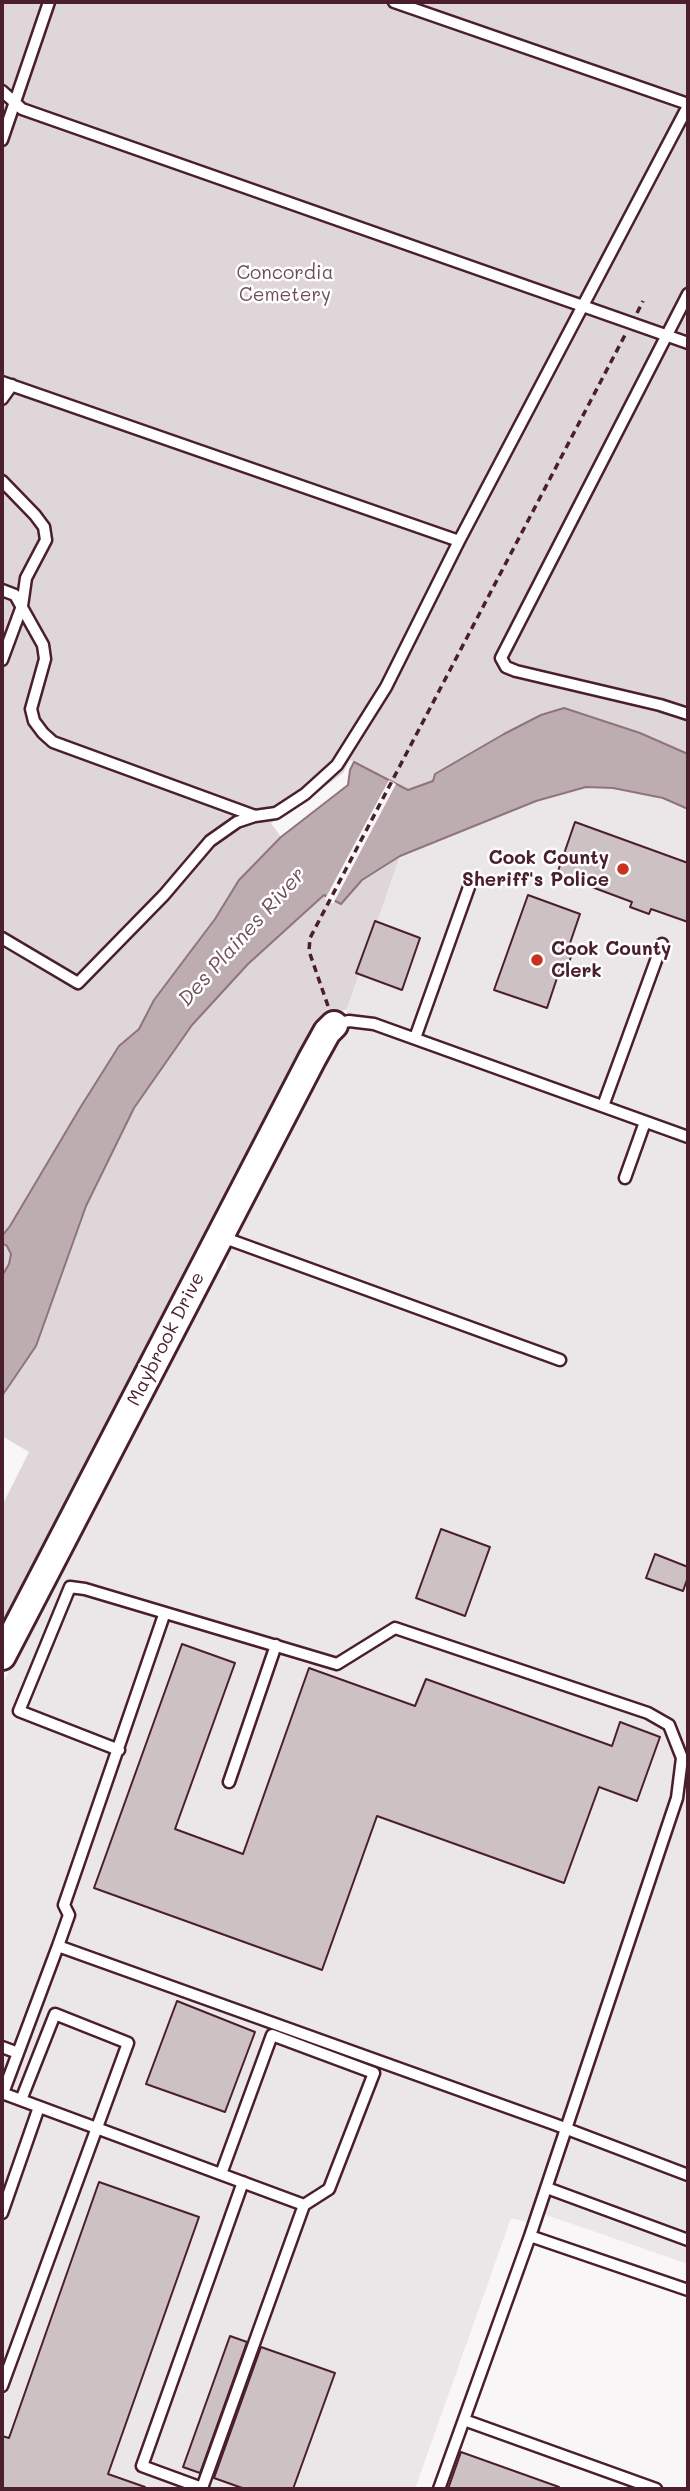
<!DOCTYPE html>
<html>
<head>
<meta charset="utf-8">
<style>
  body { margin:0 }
  #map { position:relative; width:690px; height:2491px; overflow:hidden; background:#f8f6f7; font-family:Mali,sans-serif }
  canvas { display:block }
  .frame { position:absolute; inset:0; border:4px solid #4a1f2b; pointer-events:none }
</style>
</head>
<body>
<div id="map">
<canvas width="690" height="2491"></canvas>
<div class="frame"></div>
</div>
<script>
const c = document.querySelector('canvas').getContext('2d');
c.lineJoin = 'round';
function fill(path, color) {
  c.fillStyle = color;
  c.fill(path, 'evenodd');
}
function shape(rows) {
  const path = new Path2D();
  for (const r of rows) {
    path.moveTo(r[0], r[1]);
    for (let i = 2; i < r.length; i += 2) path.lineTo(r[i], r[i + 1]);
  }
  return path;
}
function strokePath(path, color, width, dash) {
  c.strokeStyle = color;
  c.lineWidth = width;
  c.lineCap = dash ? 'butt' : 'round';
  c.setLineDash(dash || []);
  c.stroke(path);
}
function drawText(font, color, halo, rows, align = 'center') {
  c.font = font + ' Mali,sans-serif';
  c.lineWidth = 5;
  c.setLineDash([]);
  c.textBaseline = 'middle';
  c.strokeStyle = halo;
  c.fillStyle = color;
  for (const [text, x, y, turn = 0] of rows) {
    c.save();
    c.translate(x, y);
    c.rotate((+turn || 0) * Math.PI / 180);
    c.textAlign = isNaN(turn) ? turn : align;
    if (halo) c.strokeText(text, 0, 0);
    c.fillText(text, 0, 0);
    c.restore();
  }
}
fill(shape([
  [586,787,614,788,663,798,688,809,688,2264,532,2210,527,2222,511,2218,415,2489,2,2489,2,1685,214,1276,223,1269,226,1270,231,1227,240,1212,259,1191,333,1051,400,856,536,801]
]), '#ebe6e8');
fill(shape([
  [2,2,688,2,688,754,640,733,564,708,504,734,433,781,407,790,350,760,343,773,310,798,271,823,281,837,239,880,215,919,154,1000,139,1029,119,1046,10,1227,2,1236],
  [400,856,347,1009,328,1016,2,1633,2,1506,29,1452,2,1436,2,1396,6,1393,86,1206,134,1108,192,1025,248,964,324,895,341,904,362,880],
  [2,1243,7,1246,11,1254,9,1264,2,1276]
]), '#ded6d9');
const water = shape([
  [564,708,640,733,688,754,688,809,663,798,613,788,586,787,536,801,400,856,362,880,341,904,324,895,248,964,192,1025,134,1108,86,1206,36,1346,2,1396,2,1276,9,1264,11,1254,7,1246,2,1243,2,1236,10,1226,80,1108,119,1046,139,1029,154,1000,215,919,239,880,281,837,348,785,350,770,354,762,408,790,433,781,435,774,504,734,541,715,564,708]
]);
fill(water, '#bdadb0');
strokePath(water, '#8f747b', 2);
fill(shape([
  [389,780,396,784,333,904,325,899]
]), '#f8f6f7');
const building = shape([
  [575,822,688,863,688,922,651,909,649,914,630,907,632,902,557,874,575,822],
  [528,895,580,914,568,949,573,951,566,971,560,969,547,1008,494,990,528,895],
  [375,921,420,938,402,990,356,973,375,921],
  [441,1529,490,1547,465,1616,416,1598,441,1529],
  [655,1554,688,1567,688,1577,683,1591,646,1578,655,1554],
  [182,1644,235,1663,175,1829,243,1854,309,1668,415,1706,426,1679,612,1746,620,1722,660,1737,637,1801,599,1787,564,1883,377,1816,322,1970,94,1888,182,1644],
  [177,2001,255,2032,225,2112,146,2084,177,2001],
  [99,2182,199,2217,108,2474,145,2487,145,2489,2,2489,2,2436,9,2438,99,2182],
  [230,2336,247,2342,200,2473,183,2467,230,2336],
  [261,2347,335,2373,293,2489,245,2489,214,2478,261,2347],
  [461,2452,559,2487,559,2489,448,2489,461,2452]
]);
fill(building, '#cdc1c4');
strokePath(building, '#4a1f2b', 2);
const lane = shape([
  [394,2,688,104],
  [2,91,22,109,688,343],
  [2,140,49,2],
  [688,294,501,658,506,667,516,671,660,705,688,714],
  [2,382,459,541],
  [2,399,12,385],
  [2,481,35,515,44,527,46,540,26,578,22,606,2,660],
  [2,590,15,595,43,645,45,659,31,709,34,721,43,733,53,742,255,816],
  [2,938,78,983,164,895,210,841,237,822,255,816,276,813,305,794,337,765,386,687,459,541,688,106],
  [335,1024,349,1021,374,1024,688,1137],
  [415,1038,469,887],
  [603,1106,662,944],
  [625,1178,645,1122],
  [222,1237,560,1360],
  [119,1750,19,1711,70,1587,85,1589,337,1664,395,1628,648,1713,669,1725,682,1758,677,1798,530,2236],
  [229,1782,276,1645],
  [58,1946,69,1915,64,1905,164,1615],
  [2,2047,18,2053],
  [2,2093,304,2205],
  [3,2093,58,1946,554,2124,688,2175],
  [221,2174,272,2035,374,2073,329,2189,304,2205,202,2488,142,2466,243,2182],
  [547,2188,688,2240],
  [2,2213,39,2107],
  [2,2386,128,2043,55,2014,21,2100],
  [464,2420,656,2489],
  [439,2489,530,2236,688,2290]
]);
const secondary = shape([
  [2,1656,312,1059,327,1032,334,1025]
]);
strokePath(lane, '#4a1f2b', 15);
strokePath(secondary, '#4a1f2b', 32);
strokePath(shape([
  [637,313,643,301],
  [328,1006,309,951,310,938,625,335]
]), '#4a1f2b', 3.5, [7, 5]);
strokePath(lane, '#fff', 10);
strokePath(secondary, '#fff', 26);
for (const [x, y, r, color] of [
  [623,869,7,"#c8321e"],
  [537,960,7,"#c8321e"]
]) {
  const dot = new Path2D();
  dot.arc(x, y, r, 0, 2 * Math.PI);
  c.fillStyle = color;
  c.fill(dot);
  strokePath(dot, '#fff', 2.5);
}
drawText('19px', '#6f4d56', '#fff', [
  ["Concordia",285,273],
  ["Cemetery",285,295]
]);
drawText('bold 19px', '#4a1f2b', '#fff', [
  ["Cook County",609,858],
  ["Sheriff's Police",609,880],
  ["Cook County",551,949,"left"],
  ["Clerk",551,971,"left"]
], 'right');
drawText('19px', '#4a1f2b', '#fff', [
  ["Maybrook Drive",166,1339,-63]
]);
drawText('italic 21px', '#72515a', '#fff', [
  ["Des Plaines River",242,937,-48]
]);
</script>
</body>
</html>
